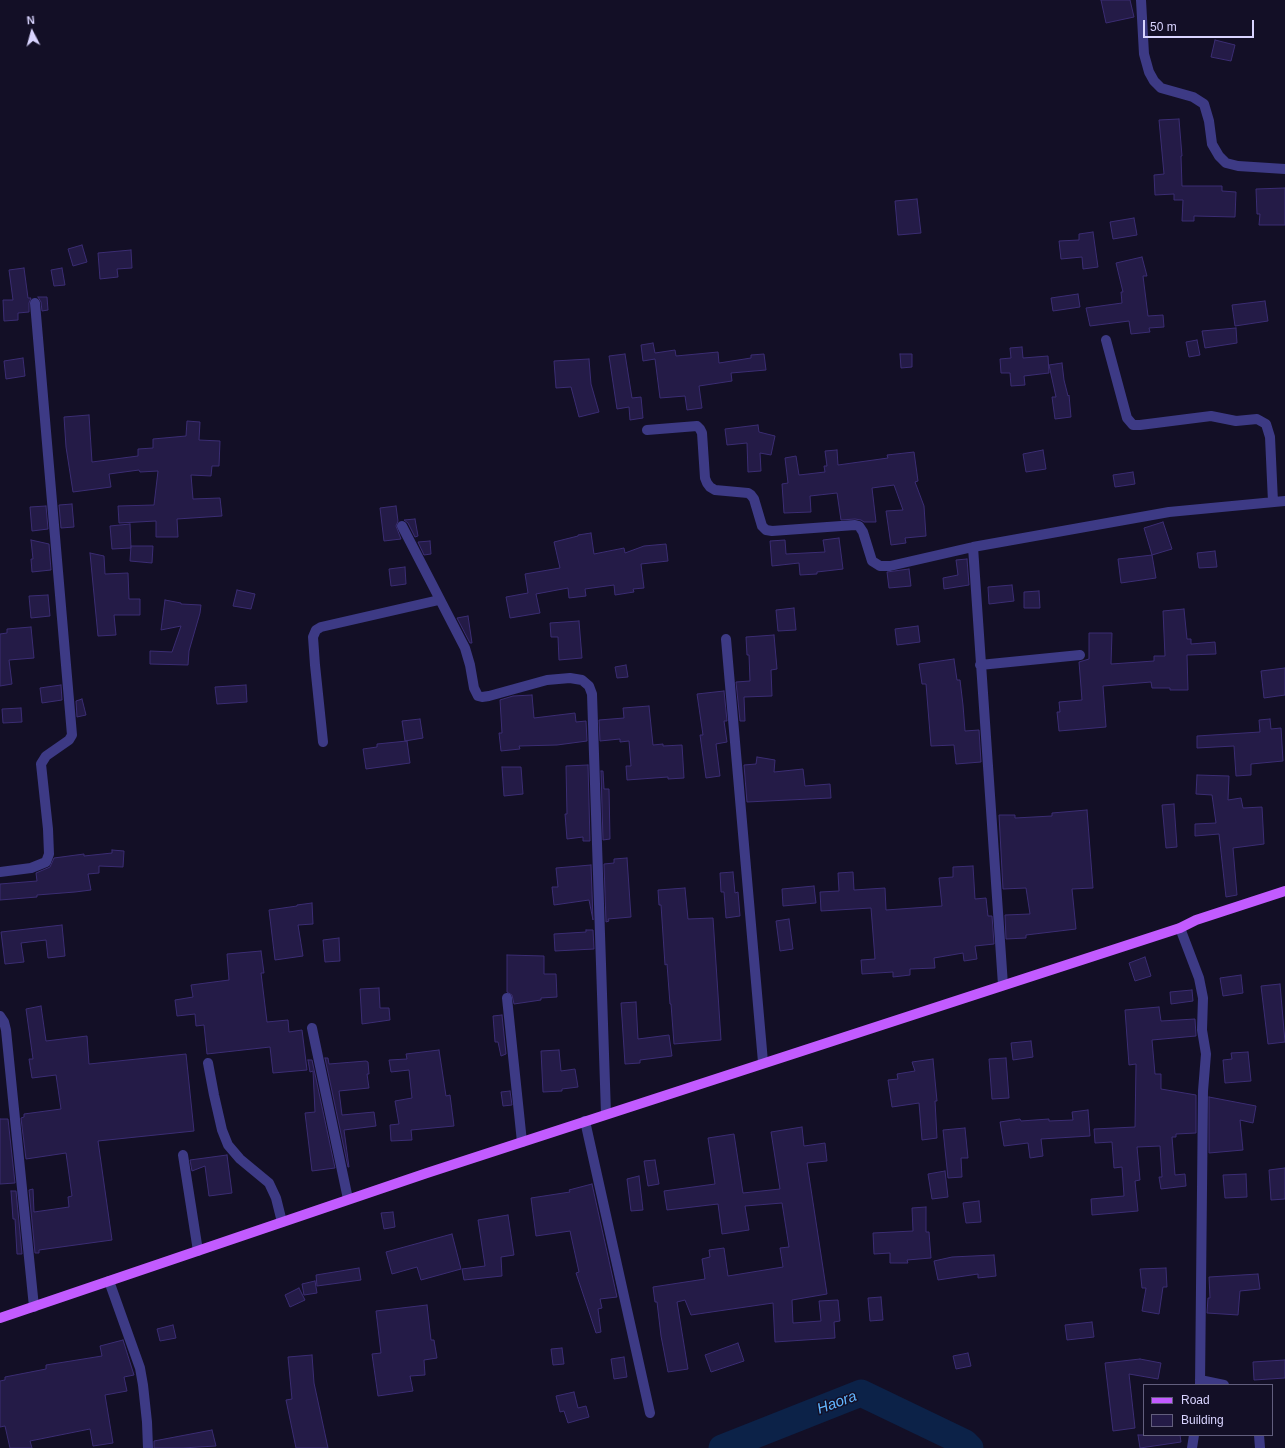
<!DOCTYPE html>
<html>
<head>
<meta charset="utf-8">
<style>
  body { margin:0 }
  #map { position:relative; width:1285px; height:1448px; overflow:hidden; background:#130f26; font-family:Helvetica,sans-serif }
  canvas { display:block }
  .legend { position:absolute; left:1143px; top:1384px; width:130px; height:52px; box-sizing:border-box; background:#130f26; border:1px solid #625e7d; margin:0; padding:5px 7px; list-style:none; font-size:12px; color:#d9d4ff }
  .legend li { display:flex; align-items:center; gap:8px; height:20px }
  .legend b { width:20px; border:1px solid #625e7d }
  .north { position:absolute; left:12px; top:12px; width:40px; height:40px; -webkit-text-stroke:3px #130f26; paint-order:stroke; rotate:354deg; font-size:11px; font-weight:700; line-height:16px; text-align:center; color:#d9d4ff }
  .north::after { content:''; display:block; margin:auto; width:14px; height:18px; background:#d9d4ff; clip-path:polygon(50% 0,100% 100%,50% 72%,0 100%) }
  .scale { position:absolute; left:1143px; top:20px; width:111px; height:18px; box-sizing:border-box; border:2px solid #d9d4ff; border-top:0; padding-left:5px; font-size:12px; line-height:14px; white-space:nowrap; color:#d9d4ff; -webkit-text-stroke:3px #130f26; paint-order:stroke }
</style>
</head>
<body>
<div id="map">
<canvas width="1285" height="1448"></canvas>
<ul class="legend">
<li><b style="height:5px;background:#c25bff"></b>Road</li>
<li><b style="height:11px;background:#241b47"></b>Building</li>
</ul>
<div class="north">N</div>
<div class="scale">50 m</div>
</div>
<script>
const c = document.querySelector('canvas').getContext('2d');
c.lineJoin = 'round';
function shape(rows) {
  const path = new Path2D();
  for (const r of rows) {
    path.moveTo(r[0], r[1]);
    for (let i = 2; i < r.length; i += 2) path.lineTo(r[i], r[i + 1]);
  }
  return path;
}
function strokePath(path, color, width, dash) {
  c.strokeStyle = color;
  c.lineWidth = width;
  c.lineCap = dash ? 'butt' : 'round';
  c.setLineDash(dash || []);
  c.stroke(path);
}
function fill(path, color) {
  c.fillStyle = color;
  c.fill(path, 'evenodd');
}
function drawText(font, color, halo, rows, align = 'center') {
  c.font = font + ' Helvetica,sans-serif';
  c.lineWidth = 3;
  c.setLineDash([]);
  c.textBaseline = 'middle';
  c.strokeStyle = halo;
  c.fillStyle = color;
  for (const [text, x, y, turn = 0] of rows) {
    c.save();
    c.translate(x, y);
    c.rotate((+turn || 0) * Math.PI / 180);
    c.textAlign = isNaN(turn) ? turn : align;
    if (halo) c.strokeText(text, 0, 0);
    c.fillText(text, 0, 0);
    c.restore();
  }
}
strokePath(shape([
  [722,1448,861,1393,965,1443,970,1448]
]), '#0c2248', 27);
const building = shape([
  [1101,0,1130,0,1134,17,1106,23,1101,0],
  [1215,40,1235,45,1231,61,1211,57,1215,40],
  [1179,119,1182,156,1181,156,1182,186,1222,186,1222,191,1236,192,1235,217,1194,216,1194,221,1182,221,1183,200,1174,200,1174,194,1155,195,1154,175,1164,174,1159,120,1179,119],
  [1285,188,1285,225,1259,225,1260,214,1257,214,1256,189,1285,188],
  [917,199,921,233,898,235,895,201,917,199],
  [1134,218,1137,235,1113,239,1110,222,1134,218],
  [1093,232,1098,267,1083,269,1082,257,1061,259,1059,241,1079,240,1079,234,1093,232],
  [82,245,87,262,73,266,68,249,82,245],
  [131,250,132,268,117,269,118,277,100,279,98,253,131,250],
  [1142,257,1147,276,1143,276,1148,316,1163,315,1164,327,1149,328,1150,332,1131,334,1129,321,1090,326,1086,308,1122,303,1121,292,1123,292,1116,263,1142,257],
  [24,268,28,298,31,298,29,303,29,312,18,313,18,320,4,321,3,300,13,300,9,270,24,268],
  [62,268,65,285,54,286,51,270,62,268],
  [1078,294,1080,307,1053,311,1051,298,1078,294],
  [38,297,47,297,48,310,42,311,41,302,38,297],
  [1265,301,1268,321,1235,326,1232,305,1265,301],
  [1236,328,1237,343,1205,348,1202,331,1236,328],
  [1197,340,1200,355,1189,357,1186,342,1197,340],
  [653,343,655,353,675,350,676,356,718,352,719,363,751,358,751,355,764,354,766,370,731,373,732,381,699,386,702,408,687,410,685,396,660,398,655,359,643,361,641,345,653,343],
  [1022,347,1023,358,1048,356,1049,373,1024,376,1025,385,1011,386,1010,373,1001,373,1000,359,1011,358,1010,348,1022,347],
  [625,354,632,398,641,397,643,418,630,420,629,407,617,409,609,356,625,354],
  [900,354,912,354,912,367,901,368,900,354],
  [23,358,25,376,6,379,4,361,23,358],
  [589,359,591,384,599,412,579,417,571,387,556,388,554,361,589,359],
  [1062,363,1064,380,1068,396,1069,395,1071,417,1055,419,1052,397,1056,397,1049,365,1062,363],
  [89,415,92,462,138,456,138,449,153,448,153,439,186,436,187,421,200,422,199,440,220,441,219,466,212,466,211,476,191,475,193,499,220,498,222,516,177,519,178,537,156,537,156,521,119,523,118,506,154,505,158,471,140,472,139,470,109,474,111,487,73,492,66,447,64,417,89,415],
  [758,425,759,432,775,436,771,455,760,453,761,471,748,472,747,443,727,445,725,429,758,425],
  [837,450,838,465,888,458,887,455,914,452,918,481,915,482,924,506,926,536,905,538,906,543,891,545,886,511,903,510,894,485,872,488,876,522,864,522,861,520,855,519,841,520,837,493,810,496,811,512,784,513,782,484,788,483,785,458,796,456,799,475,825,472,824,466,827,466,825,451,837,450],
  [1043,450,1046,469,1026,472,1023,454,1043,450],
  [1133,472,1135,484,1115,487,1113,475,1133,472],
  [72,504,74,527,61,528,59,505,72,504],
  [46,506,48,529,32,531,30,507,46,506],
  [396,506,398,521,396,526,401,539,384,541,380,508,396,506],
  [415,519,418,536,415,537,408,523,404,520,415,519],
  [1163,522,1172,549,1152,555,1156,578,1121,583,1118,559,1152,555,1144,528,1163,522],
  [130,524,131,548,112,549,110,526,130,524],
  [591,533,594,554,624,548,625,553,644,546,666,544,668,561,641,564,644,588,633,589,634,592,615,595,614,585,585,589,586,596,569,598,568,588,536,594,540,613,510,618,506,597,528,593,525,574,560,568,554,542,578,536,578,535,591,533],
  [839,538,843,569,817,572,817,574,800,575,799,563,772,566,770,541,785,540,786,554,825,552,823,540,839,538],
  [31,540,49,544,51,570,32,572,31,559,33,559,31,540],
  [430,541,431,554,424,555,418,542,430,541],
  [131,546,153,546,152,563,130,561,131,546],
  [1215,551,1217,567,1199,568,1197,553,1215,551],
  [90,553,104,556,105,574,128,573,129,599,140,599,140,615,114,615,116,635,98,636,90,553],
  [967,559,969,585,944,589,943,578,958,575,956,560,967,559],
  [405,567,406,584,391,586,389,569,405,567],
  [909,569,911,586,889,588,887,572,909,569],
  [1012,585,1014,601,989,604,988,587,1012,585],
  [237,590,255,594,251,609,233,606,237,590],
  [1039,591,1040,608,1024,608,1024,592,1039,591],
  [48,595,50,616,31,618,29,596,48,595],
  [165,600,181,603,181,604,201,605,200,613,189,651,188,665,150,664,150,651,172,652,181,626,161,630,165,600],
  [794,608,796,630,778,631,776,610,794,608],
  [1184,609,1187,639,1191,639,1191,644,1215,642,1216,654,1187,655,1188,690,1170,690,1170,688,1152,688,1151,682,1103,686,1106,727,1059,731,1057,712,1060,712,1059,702,1082,700,1079,662,1089,659,1089,633,1112,633,1111,664,1154,661,1154,656,1165,656,1163,611,1184,609],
  [468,616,472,643,470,643,457,618,468,616],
  [579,621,582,658,559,660,558,637,551,637,550,623,579,621],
  [918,626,920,642,897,645,895,629,918,626],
  [31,627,34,658,9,660,12,684,0,686,0,634,7,633,7,629,31,627],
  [774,635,777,669,771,670,772,696,744,697,745,721,740,721,736,682,750,681,749,655,747,655,746,637,774,635],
  [954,659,957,680,960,680,963,705,965,731,979,730,981,762,956,764,954,745,931,746,926,684,922,684,919,664,954,659],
  [626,665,628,677,617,678,615,667,626,665],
  [1285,668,1285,695,1264,698,1261,671,1285,668],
  [61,685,62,700,42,703,40,688,61,685],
  [246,685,247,702,217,704,215,687,246,685],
  [724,691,727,721,724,721,727,742,716,744,720,776,706,778,700,735,703,735,697,694,724,691],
  [532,695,534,718,575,713,576,722,586,721,587,741,557,745,519,746,520,749,501,751,499,733,502,733,500,700,513,696,532,695],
  [82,699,86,715,77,717,76,701,82,699],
  [649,706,653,745,663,744,663,746,682,745,684,778,668,779,668,777,627,780,626,766,631,766,629,741,620,742,620,739,600,741,599,720,624,718,623,708,649,706],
  [21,708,22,722,3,723,2,709,21,708],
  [420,719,423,738,405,741,402,721,420,719],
  [1270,719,1271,729,1281,728,1283,761,1251,764,1251,775,1236,776,1234,746,1197,748,1197,736,1260,732,1259,720,1270,719],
  [407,741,410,763,366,769,363,749,377,747,377,744,407,741],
  [757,757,775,760,774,772,803,769,805,786,830,784,831,798,747,802,744,765,756,764,757,757],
  [588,765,590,841,583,841,583,837,567,839,565,814,567,814,566,766,588,765],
  [502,767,521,767,523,794,504,796,502,767],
  [601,771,603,771,604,789,609,789,610,839,603,840,601,771],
  [1197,775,1229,776,1228,800,1241,798,1243,808,1262,807,1264,844,1233,848,1237,895,1226,897,1219,834,1195,836,1195,824,1216,823,1212,795,1196,794,1197,775],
  [1174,804,1177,847,1166,848,1162,805,1174,804],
  [1087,810,1093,888,1072,889,1076,929,1026,935,1026,938,1006,939,1005,915,1030,914,1026,888,1003,889,999,815,1015,815,1015,818,1052,816,1052,813,1087,810],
  [112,850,124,851,123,867,99,866,99,873,88,874,91,890,75,892,37,895,37,897,0,900,0,884,37,881,36,873,50,867,54,858,84,854,84,856,112,853,112,850],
  [627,858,631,917,608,919,609,921,606,922,604,864,614,863,614,859,627,858],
  [591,865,593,920,589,900,554,905,552,887,558,887,556,868,591,865],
  [973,866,975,899,986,898,988,916,992,916,994,944,975,946,977,959,964,961,963,953,934,958,935,968,910,969,910,975,893,977,893,972,862,974,861,960,875,959,871,908,821,911,820,892,839,891,838,873,853,872,854,890,885,888,886,910,942,906,939,878,953,877,953,867,973,866],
  [733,872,735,893,738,892,740,916,726,918,724,892,721,892,720,873,733,872],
  [814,886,816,903,783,906,782,889,814,886],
  [685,888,688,919,713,918,721,1040,674,1044,671,1004,670,1004,667,964,665,965,661,905,659,905,658,890,685,888],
  [312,903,313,924,298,925,303,956,275,960,269,910,297,906,297,905,312,903],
  [789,919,793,949,780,951,776,921,789,919],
  [62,925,65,956,48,958,46,940,21,943,24,962,5,964,1,932,62,925],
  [586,930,593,930,594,949,555,951,554,934,586,932,586,930],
  [339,938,340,961,325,962,323,940,339,938],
  [261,951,264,973,261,973,267,1022,288,1020,289,1032,302,1030,307,1070,273,1073,270,1047,207,1054,204,1025,196,1026,195,1014,177,1016,175,1000,193,997,191,985,229,980,227,954,261,951],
  [507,955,544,956,544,974,556,974,557,997,541,998,541,1000,514,1004,512,995,507,992,507,955],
  [1145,957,1151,976,1135,981,1129,963,1145,957],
  [1241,975,1243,993,1223,996,1220,978,1241,975],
  [1280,984,1285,1042,1268,1044,1261,986,1280,984],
  [379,988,380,1008,389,1008,390,1020,362,1024,360,989,379,988],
  [1192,990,1193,1001,1171,1004,1170,992,1192,990],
  [636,1002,638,1039,669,1035,672,1056,640,1060,640,1063,625,1064,621,1003,636,1002],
  [41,1006,46,1041,87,1036,89,1064,186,1054,194,1131,98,1141,112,1240,39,1250,39,1253,35,1253,29,1190,33,1189,34,1212,69,1207,68,1197,72,1196,66,1153,26,1159,21,1118,24,1117,24,1114,61,1109,56,1075,32,1078,29,1059,33,1059,26,1009,41,1006],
  [1159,1007,1161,1021,1195,1019,1196,1036,1152,1040,1155,1074,1161,1074,1161,1089,1196,1095,1196,1133,1176,1134,1176,1137,1172,1137,1175,1175,1185,1174,1186,1186,1161,1189,1159,1177,1162,1177,1160,1146,1137,1147,1140,1180,1135,1181,1138,1211,1092,1215,1091,1199,1124,1196,1122,1167,1114,1168,1112,1142,1095,1143,1094,1129,1135,1127,1136,1064,1129,1065,1125,1010,1159,1007],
  [502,1015,506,1054,501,1056,498,1042,495,1042,493,1016,502,1015],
  [1031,1041,1033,1057,1013,1060,1011,1043,1031,1041],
  [439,1050,446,1096,450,1095,454,1126,411,1130,412,1140,391,1141,390,1125,399,1124,395,1101,412,1098,409,1070,391,1072,389,1060,407,1059,406,1054,439,1050],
  [559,1050,561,1071,575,1069,578,1087,562,1089,562,1091,543,1092,541,1051,559,1050],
  [1248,1052,1251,1081,1225,1083,1223,1060,1232,1059,1231,1053,1248,1052],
  [325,1058,328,1058,329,1064,366,1061,368,1062,369,1074,367,1074,369,1088,339,1091,342,1115,374,1112,376,1126,344,1130,349,1167,348,1167,325,1058],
  [1006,1058,1009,1098,992,1099,989,1059,1006,1058],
  [933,1059,937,1101,935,1101,937,1138,922,1140,919,1103,892,1107,888,1080,898,1079,897,1074,915,1071,912,1062,933,1059],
  [308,1060,312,1060,335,1168,312,1171,305,1113,315,1112,313,1071,310,1072,308,1060],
  [510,1091,512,1105,503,1106,501,1092,510,1091],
  [1209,1097,1256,1106,1253,1123,1240,1120,1243,1150,1209,1153,1209,1097],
  [1088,1110,1090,1136,1041,1139,1043,1156,1030,1158,1028,1143,1004,1146,1000,1122,1020,1119,1021,1121,1049,1119,1049,1121,1073,1120,1072,1112,1088,1110],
  [0,1119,8,1119,15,1183,0,1184,0,1119],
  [802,1127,804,1146,825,1143,827,1161,807,1163,827,1294,792,1300,793,1323,821,1321,819,1301,838,1300,840,1321,834,1322,835,1338,775,1342,773,1303,691,1315,685,1300,677,1302,688,1369,668,1372,661,1336,657,1302,655,1302,653,1287,705,1279,702,1259,710,1257,709,1250,724,1248,728,1276,783,1267,780,1248,789,1247,782,1203,745,1206,749,1230,722,1234,718,1204,667,1210,664,1191,715,1184,708,1138,734,1134,743,1193,780,1189,771,1132,802,1127],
  [965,1128,968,1158,961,1158,962,1177,948,1178,943,1130,965,1128],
  [227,1155,232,1193,209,1196,205,1166,192,1171,190,1160,227,1155],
  [655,1160,659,1184,648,1186,644,1161,655,1160],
  [1285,1168,1285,1199,1271,1200,1269,1170,1285,1168],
  [945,1171,948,1197,932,1199,928,1174,945,1171],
  [1246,1174,1247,1197,1225,1198,1223,1175,1246,1174],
  [639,1176,643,1210,631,1211,627,1179,639,1176],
  [592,1184,617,1297,600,1299,602,1308,598,1309,601,1332,596,1333,576,1273,579,1272,570,1231,536,1236,531,1198,570,1192,569,1190,592,1184],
  [11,1191,16,1191,22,1254,17,1254,15,1219,13,1219,11,1191],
  [979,1201,981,1222,966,1223,963,1203,979,1201],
  [926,1207,926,1232,929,1232,931,1258,907,1260,908,1263,890,1263,890,1253,874,1254,873,1233,913,1231,912,1208,926,1207],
  [393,1212,395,1227,384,1229,381,1213,393,1212],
  [508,1215,514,1255,501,1257,502,1276,464,1280,462,1269,485,1266,478,1220,508,1215],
  [452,1234,461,1269,421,1280,417,1267,392,1274,386,1252,452,1234],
  [994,1255,996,1276,978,1278,978,1274,938,1280,934,1261,952,1257,994,1255],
  [359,1268,361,1280,317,1286,316,1275,359,1268],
  [1166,1268,1167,1287,1163,1287,1159,1314,1142,1311,1146,1288,1142,1288,1140,1269,1166,1268],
  [1258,1274,1260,1289,1240,1291,1238,1315,1207,1313,1208,1298,1210,1298,1209,1277,1258,1274],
  [315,1281,317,1293,304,1295,302,1284,315,1281],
  [299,1288,305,1300,290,1307,285,1295,299,1288],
  [881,1297,883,1320,870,1321,868,1298,881,1297],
  [427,1305,431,1340,434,1340,437,1358,424,1360,425,1375,410,1376,413,1391,378,1396,372,1354,381,1353,376,1311,427,1305],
  [1092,1322,1094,1337,1067,1340,1065,1325,1092,1322],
  [173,1325,176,1338,160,1341,157,1329,173,1325],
  [123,1340,134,1375,124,1377,127,1391,105,1395,113,1443,93,1446,90,1429,30,1441,32,1448,10,1448,5,1426,0,1427,0,1381,5,1380,5,1377,46,1369,46,1365,102,1356,100,1346,123,1340],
  [738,1343,744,1361,711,1372,705,1355,738,1343],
  [562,1348,564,1364,553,1365,551,1349,562,1348],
  [968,1353,971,1366,956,1369,953,1356,968,1353],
  [312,1355,314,1383,328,1448,296,1448,286,1400,292,1399,288,1357,312,1355],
  [624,1357,627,1377,614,1379,611,1359,624,1357],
  [1140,1359,1161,1363,1158,1379,1129,1374,1135,1428,1113,1431,1105,1363,1140,1359],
  [1285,1360,1285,1378,1254,1380,1253,1362,1285,1360],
  [574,1392,578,1408,586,1406,589,1417,568,1423,564,1411,560,1412,556,1396,574,1392],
  [212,1430,216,1446,182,1448,154,1448,154,1441,212,1430],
  [1138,1435,1180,1435,1181,1442,1140,1448,1138,1435]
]);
fill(building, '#241b47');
strokePath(building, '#3b2d73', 1);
strokePath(shape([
  [1141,0,1144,54,1149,72,1154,81,1161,88,1193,97,1204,104,1209,121,1212,144,1219,156,1226,163,1238,166,1285,169],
  [1106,340,1127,418,1133,425,1140,425,1211,416,1236,421,1257,419,1266,424,1270,437,1273,502],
  [647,430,697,426,700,429,702,433,705,478,707,483,710,487,715,490,748,493,751,495,754,499,762,526,766,530,772,531,855,525,859,526,863,532,872,561,880,566,890,566,973,547,1169,512,1285,501],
  [402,526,465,648,470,665,474,688,478,696,482,697,489,696,547,680,570,678,582,680,589,686,592,694,606,1114],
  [973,547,1003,985],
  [726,639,763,1062],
  [980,665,1080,655],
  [323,742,315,665,313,637,316,630,321,627,439,600],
  [0,872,31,868,46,862,49,854,48,829,41,764,46,756,69,740,72,735,35,303],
  [1180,928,1199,978,1203,998,1202,1030,1206,1054,1203,1091,1200,1385],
  [507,998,522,1142],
  [0,1016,4,1022,6,1030,34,1307],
  [312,1028,348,1199],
  [208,1063,214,1095,222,1130,228,1145,240,1159,269,1183,276,1198,282,1222],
  [585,1121,650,1413],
  [183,1155,198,1251],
  [109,1281,140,1368,143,1385,147,1422,148,1448],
  [1200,1380,1224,1385],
  [1259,1435,1260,1448],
  [1192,1448,1194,1435]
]), '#3d3a85', 10);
strokePath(shape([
  [0,1318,427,1173,1180,928,1196,920,1285,891]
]), '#c25bff', 10);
drawText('italic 15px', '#62b6ff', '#130f26', [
  ["Haora",837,1403,-20]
]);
</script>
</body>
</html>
